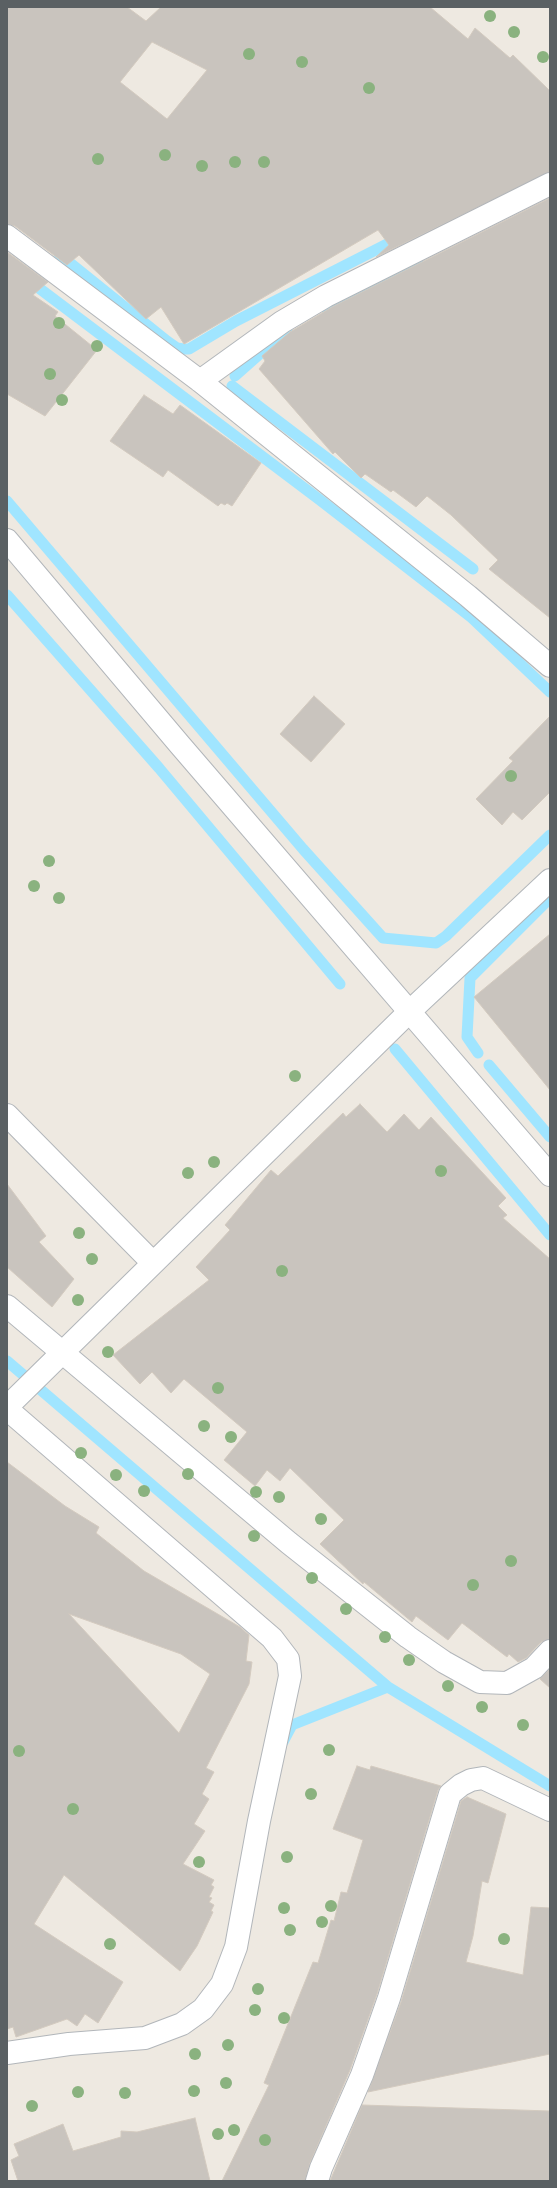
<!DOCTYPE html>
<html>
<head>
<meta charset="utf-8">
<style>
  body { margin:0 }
  #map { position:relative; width:557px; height:2188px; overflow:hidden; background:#eee9e1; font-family:Mulish,sans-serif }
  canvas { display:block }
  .frame { position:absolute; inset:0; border:8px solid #5a6063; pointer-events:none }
</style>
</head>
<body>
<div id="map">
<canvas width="557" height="2188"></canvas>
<div class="frame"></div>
</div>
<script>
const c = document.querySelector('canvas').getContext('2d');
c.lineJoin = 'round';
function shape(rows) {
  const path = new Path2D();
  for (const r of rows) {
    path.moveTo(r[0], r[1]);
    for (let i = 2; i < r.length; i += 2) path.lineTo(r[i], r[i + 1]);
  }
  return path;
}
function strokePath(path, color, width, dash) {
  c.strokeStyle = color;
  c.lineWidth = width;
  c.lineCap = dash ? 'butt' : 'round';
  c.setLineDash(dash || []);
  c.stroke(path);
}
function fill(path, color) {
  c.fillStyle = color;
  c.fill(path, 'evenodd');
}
strokePath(shape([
  [59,254,167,341,177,348,184,349,189,349,236,321,401,237],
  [7,264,320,500,472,618,550,692],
  [326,308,418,262],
  [235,376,287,330],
  [232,386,473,569],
  [7,501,303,849,383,938,436,943,446,936,550,835],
  [7,595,159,768,340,984],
  [395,1049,550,1235],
  [478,1053,467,1037,470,978,550,898],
  [489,1065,550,1137],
  [7,1361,388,1687,550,1786],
  [283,1742,292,1725,388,1687]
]), '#a0e5ff', 11);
const building = shape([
  [7,7,127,7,146,21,161,7,430,7,468,39,475,28,510,58,513,55,550,91,550,172,376,257,389,245,378,230,184,344,161,307,146,319,79,255,67,265,15,226,7,224,7,7],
  [152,42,207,70,167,119,120,82,152,42],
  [550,198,550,618,489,569,498,560,451,515,427,496,416,507,393,490,391,492,365,474,361,478,335,452,333,454,259,369,265,361,262,356,290,332,332,307,550,198],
  [7,252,48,282,33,295,58,312,55,316,97,350,45,416,7,394,7,252],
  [144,395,173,414,180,405,261,463,232,506,227,503,225,505,221,503,218,506,168,470,163,477,110,441,144,395],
  [314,696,345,724,311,762,280,734,314,696],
  [550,716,550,792,522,820,513,812,502,825,476,799,513,761,509,758,550,716],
  [550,934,550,1090,474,997,550,934],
  [360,1104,387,1132,404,1114,419,1130,431,1117,506,1198,498,1206,507,1215,503,1218,550,1259,550,1639,541,1642,526,1658,518,1662,509,1654,507,1657,462,1623,448,1640,416,1616,412,1622,364,1582,363,1584,320,1544,344,1520,290,1468,280,1481,267,1470,255,1486,224,1460,247,1432,184,1379,171,1393,152,1372,140,1384,113,1355,209,1280,196,1267,230,1230,225,1225,271,1170,278,1176,343,1113,346,1117,360,1104],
  [7,1184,46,1236,39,1242,74,1279,52,1307,7,1267,7,1184],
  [7,1462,65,1506,99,1527,96,1533,144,1571,240,1627,249,1635,246,1661,252,1662,249,1684,206,1768,214,1772,202,1794,209,1799,194,1824,205,1831,183,1864,214,1880,211,1885,214,1887,209,1897,212,1898,209,1902,214,1905,211,1911,213,1912,197,1946,180,1971,64,1875,34,1924,123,1982,98,2023,85,2014,77,2026,67,2019,16,2037,13,2027,7,2029,7,1462],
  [69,1614,181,1654,210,1674,179,1733,69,1614],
  [550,1669,550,1688,540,1679,550,1669],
  [357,1766,370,1770,371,1766,441,1786,438,1790,377,1994,350,2070,310,2163,305,2181,222,2181,269,2085,264,2083,313,1962,318,1963,331,1920,334,1921,341,1892,347,1893,363,1840,333,1829,357,1766],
  [467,1797,506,1814,488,1883,482,1881,473,1936,466,1962,523,1975,531,1907,550,1908,550,2054,368,2092,401,2002,461,1801,467,1797],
  [362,2105,550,2111,550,2181,330,2181,362,2105],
  [195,2118,210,2181,18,2181,11,2160,19,2156,14,2144,63,2124,73,2151,121,2137,121,2131,137,2132,195,2118]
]);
fill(building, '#c9c4be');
strokePath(building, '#d3cabf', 1);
const minor = shape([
  [7,236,200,381,468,596,550,666],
  [200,381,282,322,326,296,550,184],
  [7,1115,153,1263],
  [7,1306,289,1543,408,1637,444,1662,480,1682,507,1683,534,1668,550,1651],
  [7,1407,409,1012,550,880],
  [7,1409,272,1638,288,1659,290,1676,259,1821,236,1947,222,1984,203,2009,182,2024,145,2038,69,2044,7,2053],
  [317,2181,321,2168,362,2075,389,1998,450,1794,461,1785,471,1780,483,1778,550,1810]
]);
const tertiary = shape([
  [7,540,180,745,550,1175]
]);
strokePath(minor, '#b2b6ba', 24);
strokePath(tertiary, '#b2b6ba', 24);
strokePath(minor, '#fff', 22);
strokePath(tertiary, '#fff', 22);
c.fillStyle = '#8ab27f';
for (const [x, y] of [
  [490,16],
  [514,32],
  [249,54],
  [543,57],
  [302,62],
  [369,88],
  [165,155],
  [98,159],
  [235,162],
  [264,162],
  [202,166],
  [59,323],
  [97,346],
  [50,374],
  [62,400],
  [511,776],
  [49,861],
  [34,886],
  [59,898],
  [295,1076],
  [214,1162],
  [441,1171],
  [188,1173],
  [79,1233],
  [92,1259],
  [282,1271],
  [78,1300],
  [108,1352],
  [218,1388],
  [204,1426],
  [231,1437],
  [81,1453],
  [188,1474],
  [116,1475],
  [144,1491],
  [256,1492],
  [279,1497],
  [321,1519],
  [254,1536],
  [511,1561],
  [312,1578],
  [473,1585],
  [346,1609],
  [385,1637],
  [409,1660],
  [448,1686],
  [482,1707],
  [523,1725],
  [329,1750],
  [19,1751],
  [311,1794],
  [73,1809],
  [287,1857],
  [199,1862],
  [331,1906],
  [284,1908],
  [322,1922],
  [290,1930],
  [504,1939],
  [110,1944],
  [258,1989],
  [255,2010],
  [284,2018],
  [228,2045],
  [195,2054],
  [226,2083],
  [194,2091],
  [78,2092],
  [125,2093],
  [32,2106],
  [234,2130],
  [218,2134],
  [265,2140]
]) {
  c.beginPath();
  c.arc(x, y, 6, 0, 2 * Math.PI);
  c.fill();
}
</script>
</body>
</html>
